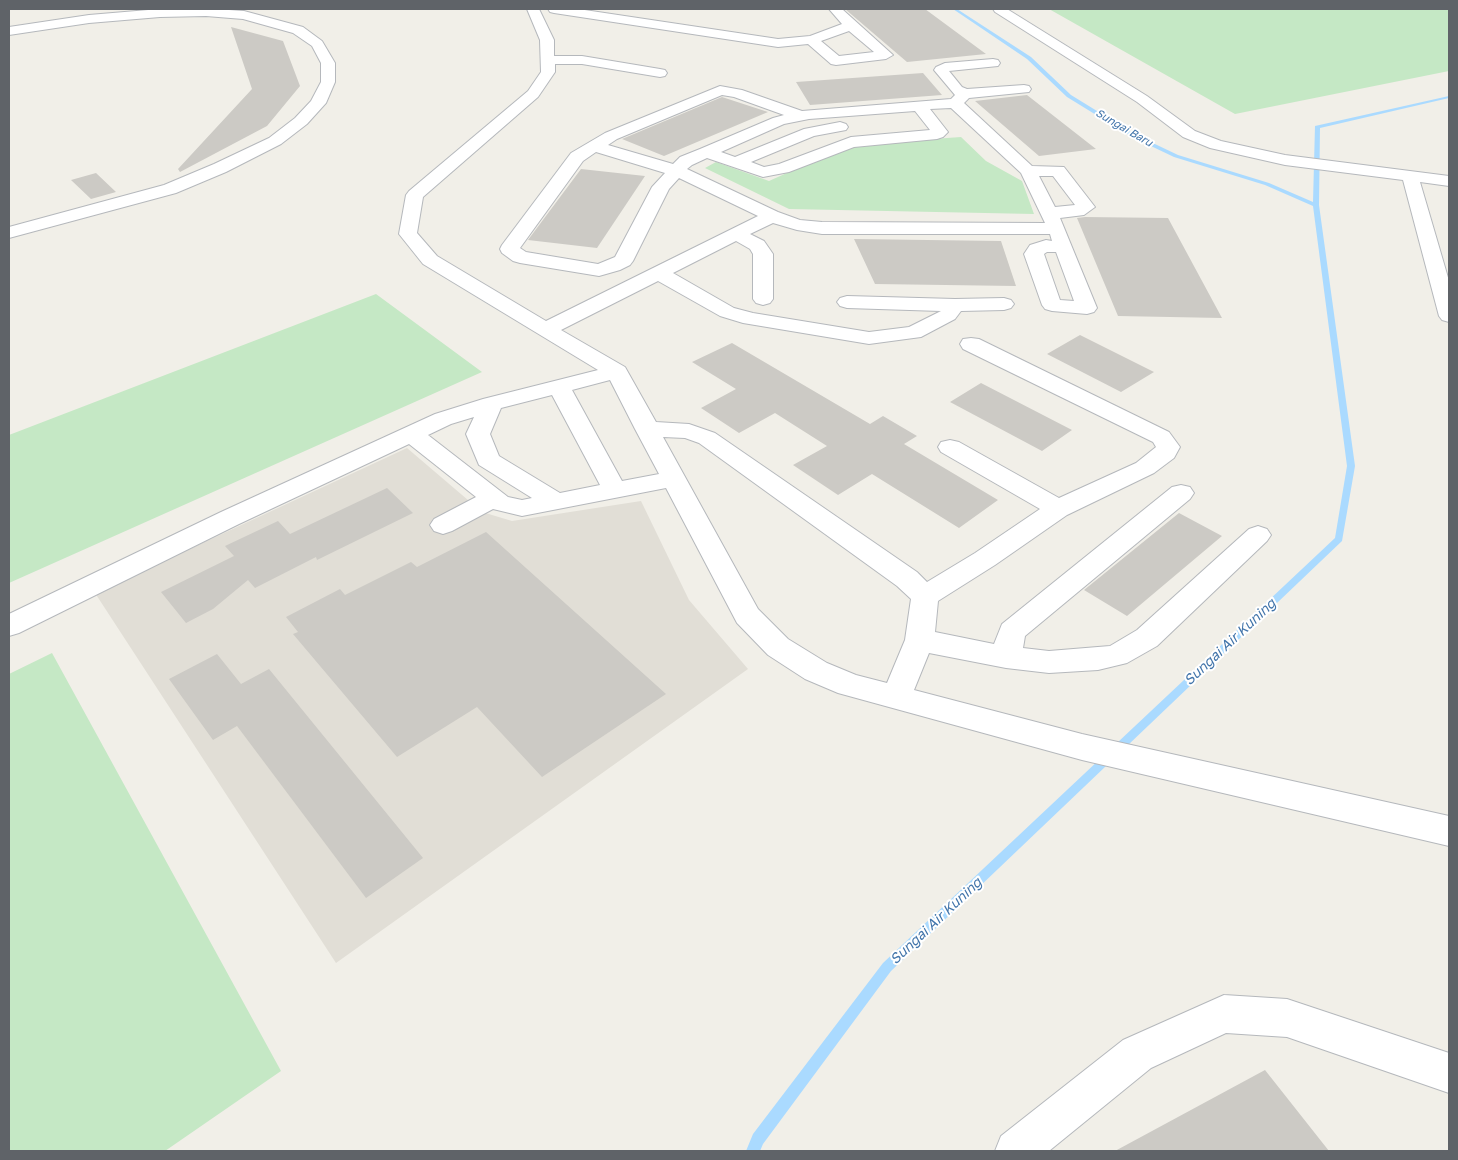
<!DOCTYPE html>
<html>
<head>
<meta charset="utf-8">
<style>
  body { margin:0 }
  #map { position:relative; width:1458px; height:1160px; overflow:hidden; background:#f1efe8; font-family:"Golos Text",sans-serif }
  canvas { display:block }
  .frame { position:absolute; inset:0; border:10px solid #5f6368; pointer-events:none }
</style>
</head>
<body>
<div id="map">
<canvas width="1458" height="1160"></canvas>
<div class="frame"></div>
</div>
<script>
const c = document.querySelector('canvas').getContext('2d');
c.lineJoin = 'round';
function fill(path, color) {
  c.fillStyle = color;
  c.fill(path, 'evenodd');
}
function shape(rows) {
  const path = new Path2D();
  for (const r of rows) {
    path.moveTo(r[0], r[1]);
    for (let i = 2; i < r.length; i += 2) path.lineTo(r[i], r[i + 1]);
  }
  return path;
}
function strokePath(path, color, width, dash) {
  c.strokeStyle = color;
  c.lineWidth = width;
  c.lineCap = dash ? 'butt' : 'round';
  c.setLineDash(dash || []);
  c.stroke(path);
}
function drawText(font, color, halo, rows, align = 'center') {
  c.font = font + ' "Golos Text",sans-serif';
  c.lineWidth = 4;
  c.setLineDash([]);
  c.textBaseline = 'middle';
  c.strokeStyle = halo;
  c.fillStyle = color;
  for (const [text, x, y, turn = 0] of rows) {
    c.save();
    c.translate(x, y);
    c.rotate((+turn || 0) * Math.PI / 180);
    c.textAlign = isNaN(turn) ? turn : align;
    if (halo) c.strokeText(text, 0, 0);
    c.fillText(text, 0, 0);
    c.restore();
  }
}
fill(shape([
  [407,448,482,512,512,521,641,501,689,600,748,669,336,963,95,593]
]), '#e1ded6');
fill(shape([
  [1049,9,1449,9,1449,71,1235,114],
  [961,137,986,161,1022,181,1034,214,789,209,705,168,716,162,769,181,849,145],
  [376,294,482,372,9,583,9,435],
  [52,653,281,1071,165,1151,9,1151,9,674]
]), '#c5e8c5');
fill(shape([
  [953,9,957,9,1031,57,1071,95,1136,135,1178,155,1269,183,1313,202,1315,126,1449,96,1449,98,1320,128,1319,205,1355,466,1342,541,891,971,763,1144,760,1151,746,1151,753,1134,883,963,1335,538,1347,466,1313,206,1265,185,1174,157,1132,137,1067,97,1027,59,953,9]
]), '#aadaff');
fill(shape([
  [845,9,925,9,986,54,907,62],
  [231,27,283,41,300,86,267,126,180,172,178,169,252,89],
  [923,73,942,95,810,105,796,82],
  [1027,95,1096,149,1039,156,975,101],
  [722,97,768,112,664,156,622,139],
  [581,169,645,176,597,248,528,240],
  [96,173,116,192,91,199,71,180],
  [1085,217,1168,218,1222,318,1118,316,1077,218],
  [854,239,1001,241,1016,286,875,284],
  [1080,335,1154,372,1121,392,1047,354],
  [732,343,870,424,883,416,917,436,904,444,998,500,959,528,872,474,838,495,793,465,827,446,775,413,739,433,701,408,736,389,692,362],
  [981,383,1072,430,1042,451,950,402],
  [387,488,413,513,317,560,316,557,255,588,248,580,213,609,186,623,161,592,234,556,225,546,278,521,290,534],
  [1179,513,1222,536,1127,616,1084,590],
  [486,532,666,694,542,777,477,707,397,757,293,634,298,632,286,617,340,589,345,595,411,562,417,567],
  [217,654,241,684,269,669,423,858,366,898,237,726,213,740,169,679],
  [1265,1070,1329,1151,1115,1151]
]), '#cccac5');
const minor = shape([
  [160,9,214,9,244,11,303,27,322,41,335,63,335,82,326,103,307,124,281,144,226,172,176,193,9,238,9,227,164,185,214,164,269,138,295,118,311,101,321,82,321,63,312,46,293,33,243,19,206,16,160,17,89,23,9,35,9,27,89,15,160,9],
  [527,9,539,9,554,40,554,56,582,56,660,69,665,70,667,73,665,76,660,77,582,64,555,64,555,72,538,97,423,197,417,233,437,256,546,321,758,216,679,178,669,189,633,261,630,265,620,270,599,276,520,263,513,261,502,253,500,249,502,245,571,153,605,133,720,86,742,90,802,111,951,99,955,95,934,70,936,67,945,63,993,59,998,60,1000,63,998,66,949,71,962,87,967,89,1024,85,1029,86,1031,89,1029,92,969,98,964,103,1032,166,1064,167,1095,207,1084,215,1060,218,1097,308,1094,312,1087,314,1052,311,1045,309,1042,305,1024,254,1030,245,1046,240,1052,241,1050,234,822,234,797,230,773,223,750,234,764,241,773,254,773,299,770,303,763,305,756,303,753,299,753,254,750,249,736,241,673,273,734,308,753,313,869,332,909,327,941,311,847,308,840,306,837,302,840,298,847,296,955,299,1004,298,1011,300,1014,304,1011,308,1004,310,961,311,955,319,921,337,869,344,743,323,720,316,658,281,561,330,625,367,656,422,689,424,715,433,917,572,927,582,975,553,1040,509,941,452,938,447,941,442,950,440,959,442,1059,498,1136,463,1156,447,1153,442,963,349,960,344,963,339,971,338,979,339,1169,432,1180,447,1174,458,1154,473,1067,515,995,565,938,601,935,632,994,644,1002,624,1172,487,1181,485,1190,487,1194,493,1190,499,1025,636,1023,648,1049,651,1110,646,1137,630,1249,529,1258,526,1267,529,1271,535,1267,541,1157,646,1127,663,1098,670,1049,673,1006,668,929,653,914,690,1082,734,1449,816,1449,846,1082,760,838,693,805,679,768,655,737,623,666,488,522,516,493,509,452,531,443,534,434,531,430,525,434,519,476,497,409,444,239,524,19,633,9,636,9,614,221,512,435,414,483,399,598,370,423,264,399,234,406,195,409,191,528,91,541,72,540,40,527,9],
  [722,95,734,97,784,115,773,118,700,149,680,157,673,164,608,145,617,139,722,95],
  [951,108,1021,173,1045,223,822,222,800,220,778,212,687,169,692,165,707,158,763,177,789,172,854,147,937,139,943,137,948,132,930,109,951,108],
  [915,111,930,130,851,137,779,164,764,167,751,162,814,136,846,130,848,127,846,124,840,122,804,129,735,157,721,152,784,124,809,119,915,111],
  [596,152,665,173,652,187,615,257,598,264,526,252,520,248,583,161,596,152],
  [1039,176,1053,176,1075,205,1055,207,1039,176],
  [1047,252,1056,252,1074,301,1060,300,1044,254,1047,252],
  [610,380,635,429,659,474,622,481,572,390,610,380],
  [552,395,600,485,560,493,499,456,490,434,501,408,552,395],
  [474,417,466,434,479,465,532,498,522,500,508,497,428,435,451,424,474,417],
  [663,437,685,438,699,443,897,586,911,599,905,640,887,683,856,675,827,663,788,639,758,609,663,437],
  [548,9,578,9,778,39,810,36,842,24,829,9,842,9,893,55,886,59,836,65,831,64,808,44,778,47,554,13,550,12,548,9],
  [849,31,874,52,839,56,821,41,849,31],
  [993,9,1007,9,1147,96,1195,131,1221,141,1285,155,1449,176,1449,186,1420,182,1449,281,1449,322,1442,320,1439,316,1403,180,1285,165,1210,148,1183,137,1137,102,995,12,993,9],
  [1224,995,1287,999,1449,1053,1449,1093,1287,1037,1226,1033,1151,1068,1049,1151,995,1151,1001,1136,1123,1040,1224,995]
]);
strokePath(minor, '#b5b8bc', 2);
fill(minor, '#fff');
drawText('italic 11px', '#4174aa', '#fff', [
  ["Sungai Baru",1124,128,30]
]);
drawText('italic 14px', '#4174aa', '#fff', [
  ["Sungai Air Kuning",1230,642,-43],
  ["Sungai Air Kuning",936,921,-43]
]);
</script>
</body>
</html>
